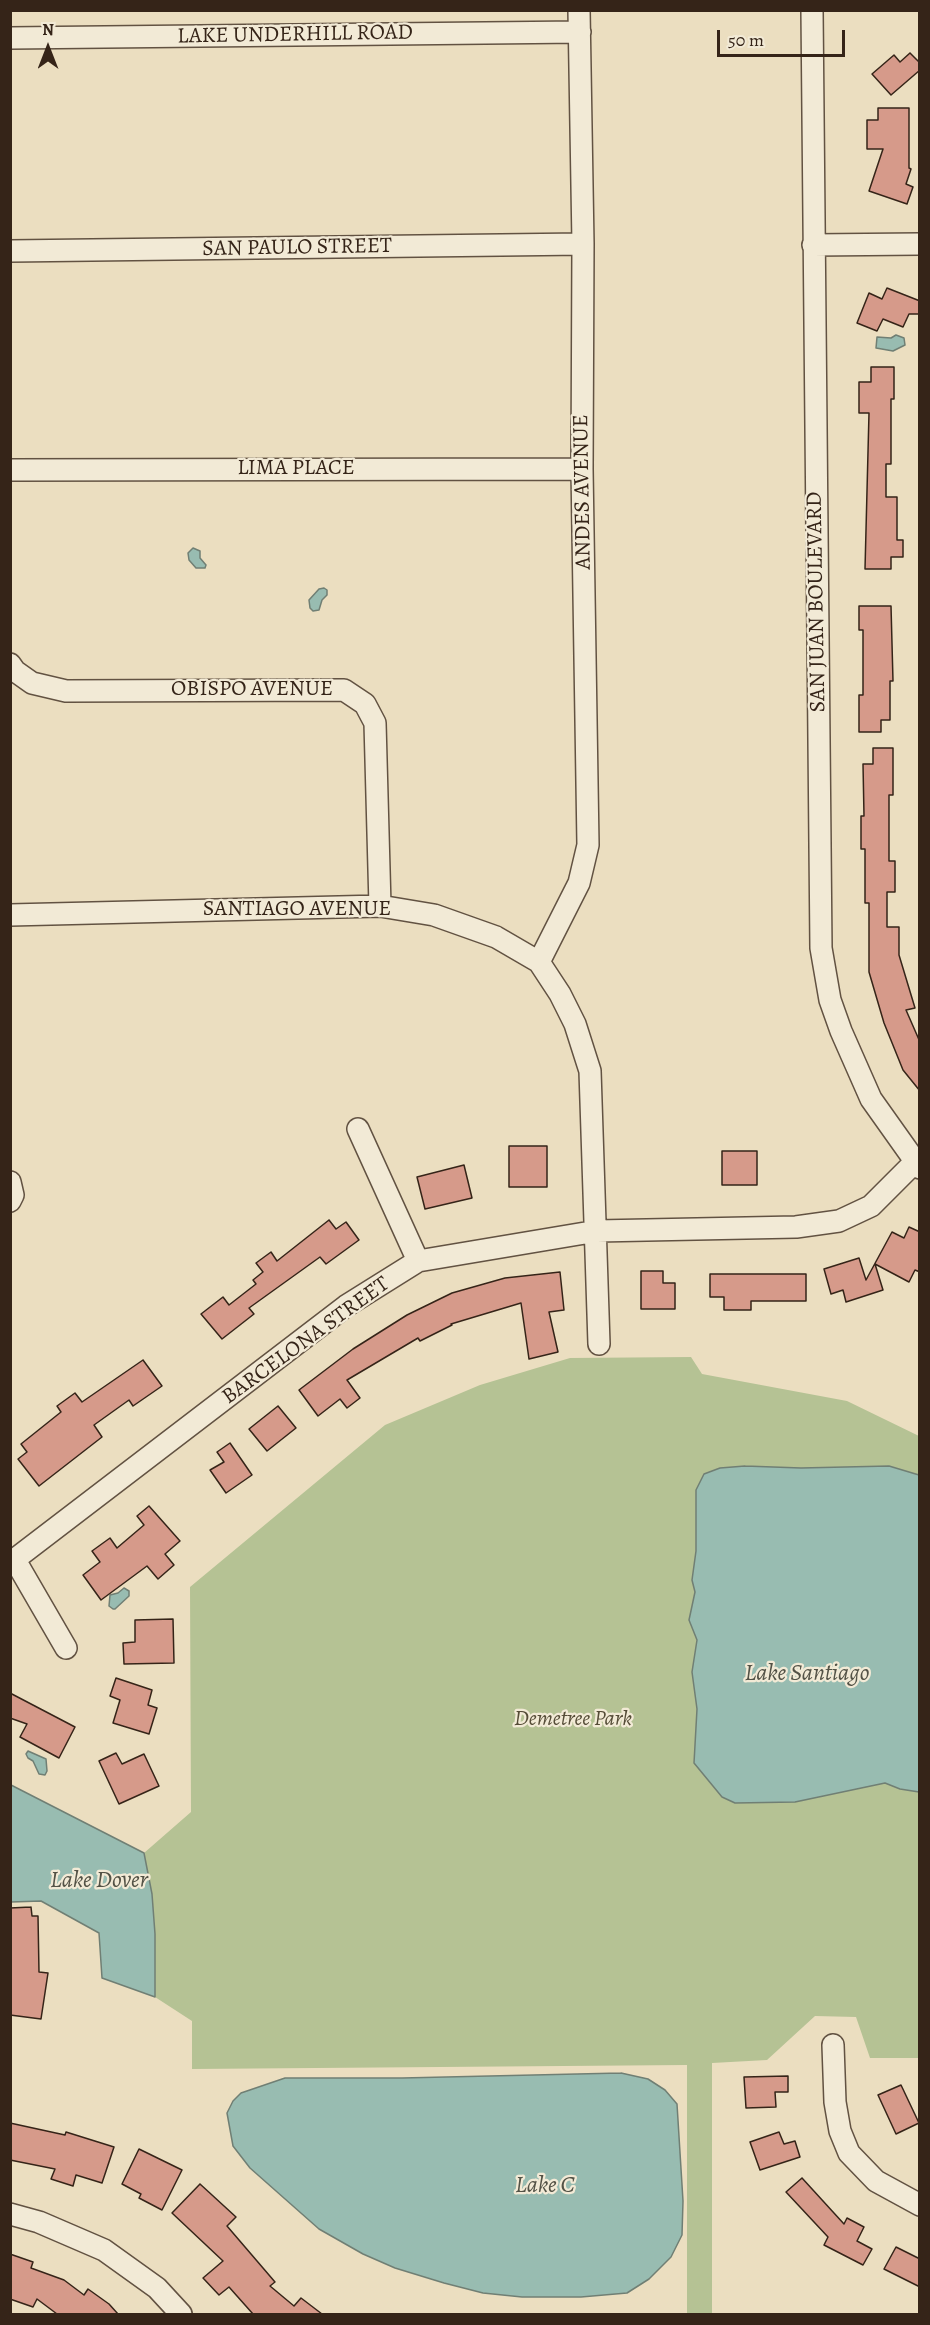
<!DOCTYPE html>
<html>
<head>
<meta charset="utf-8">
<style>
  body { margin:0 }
  #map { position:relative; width:930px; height:2325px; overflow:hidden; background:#ebdec0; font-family:Alegreya,serif }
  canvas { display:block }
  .frame { position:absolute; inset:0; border:12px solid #352418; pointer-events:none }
  .north { position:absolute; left:18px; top:18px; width:60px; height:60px; -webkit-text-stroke:4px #f2ead6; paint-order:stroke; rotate:0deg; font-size:16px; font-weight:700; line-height:24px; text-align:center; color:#352418 }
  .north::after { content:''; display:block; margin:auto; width:21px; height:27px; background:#352418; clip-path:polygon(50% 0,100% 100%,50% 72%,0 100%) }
  .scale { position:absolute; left:717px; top:30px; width:128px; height:27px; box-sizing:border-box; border:3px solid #352418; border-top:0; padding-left:8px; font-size:18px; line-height:21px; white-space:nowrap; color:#352418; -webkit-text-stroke:4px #f2ead6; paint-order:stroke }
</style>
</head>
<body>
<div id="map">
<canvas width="930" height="2325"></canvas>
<div class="frame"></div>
<div class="north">N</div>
<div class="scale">50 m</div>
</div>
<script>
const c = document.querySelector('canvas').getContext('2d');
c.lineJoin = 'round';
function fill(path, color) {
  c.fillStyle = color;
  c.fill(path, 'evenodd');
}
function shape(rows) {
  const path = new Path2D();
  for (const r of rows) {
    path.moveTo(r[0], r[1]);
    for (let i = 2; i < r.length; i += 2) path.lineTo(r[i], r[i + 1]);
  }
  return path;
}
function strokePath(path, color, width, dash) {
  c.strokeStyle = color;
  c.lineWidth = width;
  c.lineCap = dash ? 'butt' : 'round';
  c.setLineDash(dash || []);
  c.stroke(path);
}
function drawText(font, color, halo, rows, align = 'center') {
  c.font = font + ' Alegreya,serif';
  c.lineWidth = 4.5;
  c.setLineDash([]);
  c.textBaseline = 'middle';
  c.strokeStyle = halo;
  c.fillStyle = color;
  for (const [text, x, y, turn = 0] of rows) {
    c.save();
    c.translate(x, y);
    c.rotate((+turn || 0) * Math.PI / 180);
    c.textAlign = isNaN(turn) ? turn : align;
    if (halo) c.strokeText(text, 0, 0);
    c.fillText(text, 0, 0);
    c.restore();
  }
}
fill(shape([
  [691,1357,702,1374,847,1401,919,1436,919,2058,870,2058,856,2017,815,2016,767,2060,712,2063,712,2314,687,2314,687,2065,192,2069,192,2021,155,1997,155,1934,152,1894,144,1853,191,1812,190,1587,385,1425,480,1385,570,1358]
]), '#b5c294');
const water = shape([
  [896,335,904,338,905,345,893,351,876,348,877,337,891,338,896,335],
  [193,548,200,551,200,558,206,565,205,568,196,568,189,560,188,553,193,548],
  [324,588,327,590,327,595,322,600,319,610,313,611,310,608,309,600,319,589,324,588],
  [745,1466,801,1468,889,1466,919,1475,919,1792,900,1789,885,1783,795,1802,735,1803,722,1797,694,1763,697,1709,692,1672,697,1640,689,1620,695,1592,692,1580,696,1551,696,1490,704,1474,720,1468,745,1466],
  [124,1588,129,1591,129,1596,115,1609,113,1609,109,1606,110,1595,118,1593,124,1588],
  [28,1751,46,1759,47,1771,45,1775,39,1774,33,1761,28,1758,26,1754,28,1751],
  [11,1785,144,1853,152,1894,155,1934,155,1997,102,1978,99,1933,41,1901,11,1902,11,1785],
  [621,2073,648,2079,665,2090,677,2104,683,2201,682,2235,671,2257,649,2279,627,2293,581,2297,522,2297,483,2293,444,2283,395,2268,363,2254,319,2229,250,2168,233,2146,227,2113,233,2101,241,2093,285,2078,402,2078,621,2073]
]);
fill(water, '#98bcb1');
strokePath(water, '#707f74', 1.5);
const building = shape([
  [910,53,920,63,920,70,891,95,872,74,894,55,900,62,910,53],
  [878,108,909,108,909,168,911,169,906,184,913,187,907,204,869,191,883,149,867,149,867,120,878,120,878,108],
  [887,288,920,301,920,314,909,314,903,327,883,319,877,331,857,323,869,293,882,299,887,288],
  [871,367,894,367,894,399,891,399,891,464,886,464,886,497,897,497,897,540,903,540,903,557,891,557,891,569,865,569,869,413,859,413,859,382,871,382,871,367],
  [859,606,891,606,893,681,890,681,890,720,881,720,881,732,859,732,859,695,863,695,863,630,859,630,859,606],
  [873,748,893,748,893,795,889,795,889,861,895,861,895,892,887,892,887,927,899,927,899,955,915,1008,906,1010,920,1042,920,1091,903,1070,884,1023,869,972,869,903,865,903,865,849,861,849,861,816,864,816,863,764,873,764,873,748],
  [509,1146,547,1146,547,1187,509,1187,509,1146],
  [722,1151,757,1151,757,1185,722,1185,722,1151],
  [464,1165,472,1198,425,1209,417,1177,464,1165],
  [329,1220,336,1229,346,1222,359,1240,326,1264,320,1257,249,1308,254,1314,222,1339,201,1314,223,1297,229,1305,256,1284,253,1280,263,1272,256,1263,271,1252,277,1261,329,1220],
  [909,1227,920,1232,920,1272,915,1270,909,1282,875,1264,883,1290,846,1302,843,1290,831,1294,824,1269,859,1258,866,1280,892,1232,904,1238,909,1227],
  [641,1271,663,1271,663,1283,675,1283,675,1309,641,1309,641,1271],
  [560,1272,564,1310,549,1312,558,1352,529,1359,521,1303,451,1324,452,1325,420,1341,418,1338,347,1380,360,1398,347,1408,340,1399,318,1416,299,1390,353,1349,407,1315,452,1293,505,1278,560,1272],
  [710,1274,806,1274,806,1301,751,1301,751,1310,724,1310,724,1297,710,1297,710,1274],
  [143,1360,162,1386,133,1406,129,1400,94,1425,102,1437,39,1486,18,1459,27,1452,21,1444,61,1412,57,1406,75,1393,82,1402,143,1360],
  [278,1406,296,1428,267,1451,249,1429,278,1406],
  [230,1443,252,1475,226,1493,210,1470,224,1462,217,1452,230,1443],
  [149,1506,180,1541,165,1554,174,1565,158,1579,147,1566,101,1600,83,1575,100,1562,92,1551,110,1538,117,1548,144,1525,137,1516,149,1506],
  [173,1619,174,1663,124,1664,123,1643,135,1642,135,1620,173,1619],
  [116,1678,152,1690,148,1705,157,1708,149,1734,113,1723,120,1700,110,1696,116,1678],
  [10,1693,75,1727,59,1758,20,1737,27,1724,10,1718,10,1693],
  [116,1753,122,1764,144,1754,159,1786,119,1804,99,1761,116,1753],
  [31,1907,32,1916,38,1916,39,1972,48,1973,41,2019,10,2015,10,1908,31,1907],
  [788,2076,788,2092,775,2092,776,2107,746,2108,744,2077,788,2076],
  [901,2085,919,2123,896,2134,878,2095,901,2085],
  [10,2123,65,2135,66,2132,114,2147,102,2183,76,2175,73,2186,51,2179,55,2169,10,2160,10,2123],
  [779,2132,784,2144,795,2141,800,2157,760,2170,750,2142,779,2132],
  [139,2149,182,2170,162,2210,139,2198,141,2194,122,2184,139,2149],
  [802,2178,844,2224,847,2218,864,2227,857,2241,872,2249,863,2265,824,2245,828,2237,786,2192,802,2178],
  [200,2184,236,2217,227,2226,275,2282,270,2286,294,2306,301,2298,322,2314,253,2314,229,2287,219,2295,203,2278,223,2261,172,2213,200,2184],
  [896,2247,920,2259,920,2287,884,2269,896,2247],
  [10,2254,33,2262,31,2268,64,2280,84,2295,88,2289,109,2304,118,2314,57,2314,37,2299,33,2307,10,2299,10,2254]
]);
fill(building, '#d69a8a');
strokePath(building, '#352418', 1.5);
const minor = shape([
  [812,10,821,948,830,1000,841,1031,871,1099,920,1168],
  [10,38,580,32],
  [813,245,920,244],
  [10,251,583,244],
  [10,470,582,469],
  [10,664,15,671,32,683,66,691,344,690,365,704,375,723,380,906],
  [10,915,380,906,434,915,496,937,539,962,560,994,575,1024,590,1071,599,1344],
  [539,962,579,883,588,845,582,469,583,244,579,10],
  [358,1129,418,1261],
  [10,1182,13,1195,10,1201],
  [15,1560,66,1648],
  [10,1563,346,1306,418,1261,597,1231,796,1227,839,1221,871,1206,914,1163],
  [833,2045,835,2102,840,2131,849,2153,876,2181,920,2205],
  [10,2214,39,2222,104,2250,157,2288,181,2314]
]);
strokePath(minor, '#625242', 24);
strokePath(minor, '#f2ead6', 21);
drawText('22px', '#352418', '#f2ead6', [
  ["LAKE UNDERHILL ROAD",295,35,-1],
  ["SAN PAULO STREET",297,248,-1],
  ["LIMA PLACE",296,469],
  ["ANDES AVENUE",583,492,-91],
  ["SAN JUAN BOULEVARD",817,602,-91],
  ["OBISPO AVENUE",252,690],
  ["SANTIAGO AVENUE",297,910],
  ["BARCELONA STREET",306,1341,-36]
]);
drawText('italic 22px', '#554c37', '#f2ead6', [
  ["Demetree Park",573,1720]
]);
drawText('italic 24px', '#535246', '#f2ead6', [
  ["Lake Santiago",807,1674],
  ["Lake Dover",99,1881],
  ["Lake C",545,2186]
]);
</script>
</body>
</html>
